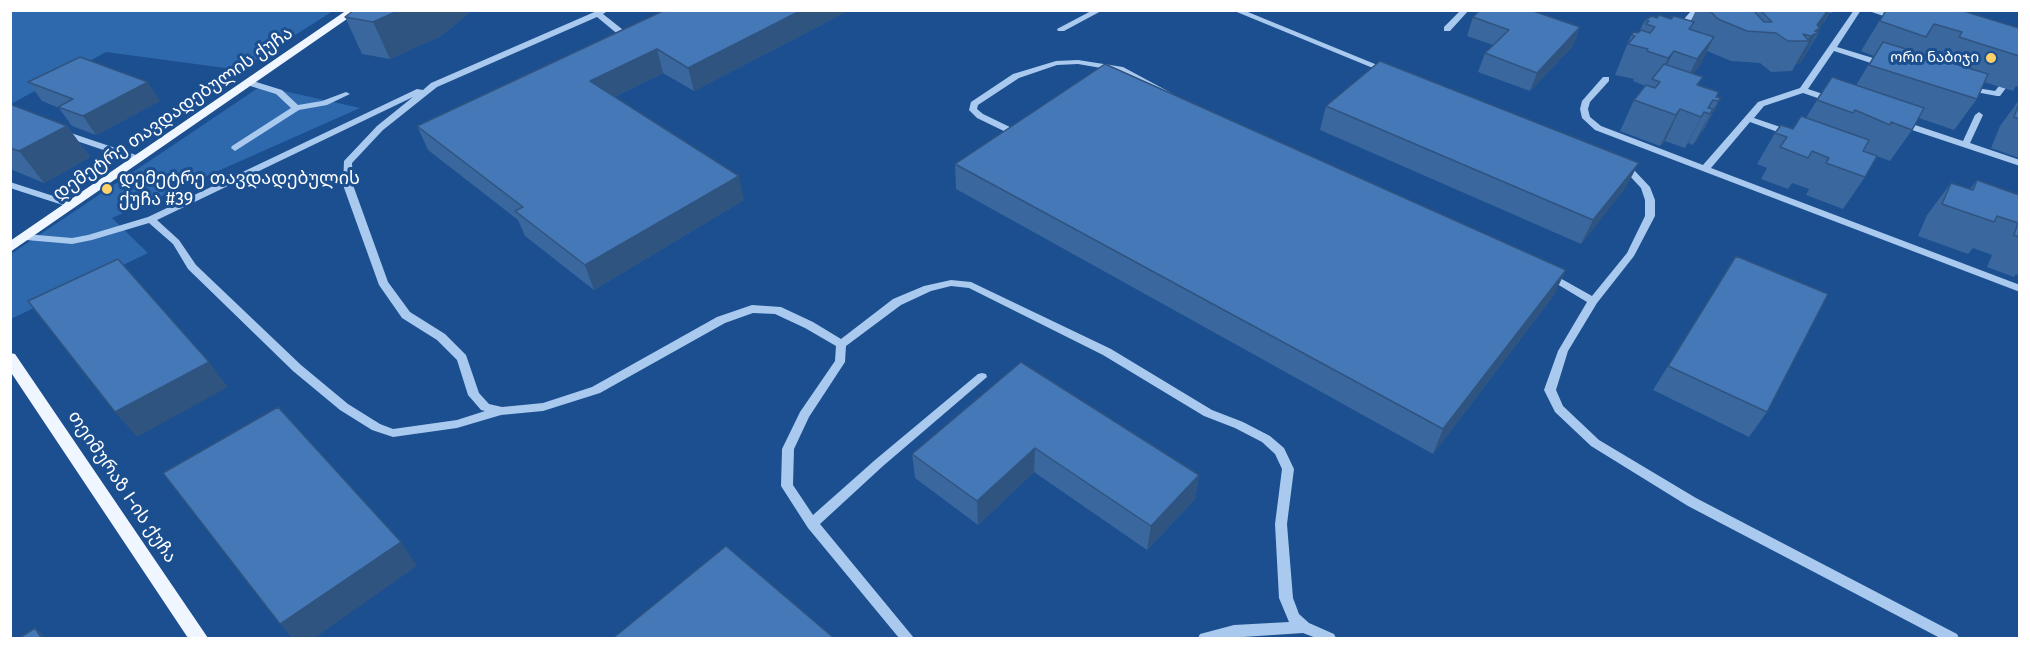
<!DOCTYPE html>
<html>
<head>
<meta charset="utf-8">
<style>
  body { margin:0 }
  #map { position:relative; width:2030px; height:649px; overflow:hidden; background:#1b4f8f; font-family:"Fira Sans",sans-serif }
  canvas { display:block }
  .frame { position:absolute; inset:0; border:12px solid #fff; pointer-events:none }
</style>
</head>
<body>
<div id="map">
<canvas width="2030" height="649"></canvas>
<div class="frame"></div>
</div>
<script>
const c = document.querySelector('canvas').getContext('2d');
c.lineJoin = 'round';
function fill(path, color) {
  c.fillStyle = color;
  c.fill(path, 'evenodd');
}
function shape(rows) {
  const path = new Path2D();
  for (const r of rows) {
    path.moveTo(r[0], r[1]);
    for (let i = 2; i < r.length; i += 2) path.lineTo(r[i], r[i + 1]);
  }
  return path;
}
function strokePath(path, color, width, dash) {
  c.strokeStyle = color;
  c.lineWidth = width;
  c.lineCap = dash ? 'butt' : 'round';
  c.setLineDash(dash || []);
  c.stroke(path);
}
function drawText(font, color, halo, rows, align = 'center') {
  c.font = font + ' "Fira Sans","Noto Sans Georgian",sans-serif';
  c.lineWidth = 6;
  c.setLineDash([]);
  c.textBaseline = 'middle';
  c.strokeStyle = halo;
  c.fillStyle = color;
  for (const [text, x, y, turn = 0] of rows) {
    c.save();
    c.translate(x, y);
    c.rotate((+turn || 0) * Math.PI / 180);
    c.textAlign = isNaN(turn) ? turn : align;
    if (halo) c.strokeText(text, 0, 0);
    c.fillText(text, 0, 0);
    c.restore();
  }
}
fill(shape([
  [11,11,333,11,240,70,106,52,11,104],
  [261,86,360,108,112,218,148,253,11,319,11,254]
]), '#2e69ad');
fill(shape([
  [599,10,609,10,603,14,632,37,632,41,626,41,597,17,437,87,383,130,352,163,353,185,388,282,410,312,445,334,466,355,479,393,489,404,502,407,543,403,592,387,717,317,752,305,781,307,813,322,841,339,893,299,924,286,951,280,971,282,1111,349,1212,410,1243,422,1270,436,1284,448,1294,469,1287,524,1293,598,1299,614,1309,623,1334,634,1336,638,1316,638,1303,633,1228,638,1198,638,1200,634,1234,625,1289,622,1279,598,1275,524,1282,469,1275,454,1262,442,1235,428,1204,416,1103,355,969,288,951,286,931,291,901,305,846,346,845,362,809,417,794,449,793,485,813,515,875,460,978,374,982,373,986,374,987,377,883,466,820,524,914,638,899,638,808,528,781,486,782,449,800,412,835,361,836,346,805,328,775,314,753,313,725,323,600,393,543,411,501,415,457,428,393,437,372,430,340,410,293,371,188,269,173,244,149,223,92,240,72,244,26,240,21,237,26,234,72,238,88,235,148,217,417,89,423,90,431,83,599,10],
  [413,97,377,126,344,161,343,185,379,285,402,318,437,340,457,360,468,395,481,410,485,411,457,420,393,429,380,424,348,404,301,365,196,265,179,240,157,220,413,97],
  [1093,10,1103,10,1064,31,1058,31,1057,29,1093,10],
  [1232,10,1243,10,1392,71,1388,73,1385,73,1232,10],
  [1461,10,1469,10,1450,31,1444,31,1444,27,1461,10],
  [1692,10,1699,10,1681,33,1675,33,1675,29,1692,10],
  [1854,10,1861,10,1837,47,1886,62,1886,66,1880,66,1834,51,1808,89,1835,98,1835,102,1829,102,1803,93,1764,106,1754,118,1792,131,1792,135,1786,135,1750,122,1711,168,2020,285,2020,292,1595,130,1582,118,1580,109,1582,101,1603,77,1609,77,1609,81,1590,102,1588,109,1590,117,1601,126,1703,165,1758,102,1800,88,1854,10],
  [1866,10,1878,10,1902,19,1898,21,1866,10],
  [1078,60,1123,67,1175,95,1174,97,1168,97,1118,71,1078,64,1057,65,1019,78,978,105,977,109,983,114,1016,130,1016,134,1010,134,977,118,969,110,971,102,1013,74,1056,61,1078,60],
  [247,81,253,81,282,90,298,105,322,101,346,92,350,94,327,105,299,110,235,151,231,148,232,146,291,108,276,94,247,85,247,81],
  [1965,86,1995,91,1999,86,2005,86,2006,88,2000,96,1997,96,1965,90,1965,86],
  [1979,112,1983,115,1970,143,2020,160,2020,166,1897,125,1896,123,1897,121,1903,121,1963,141,1975,115,1979,112],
  [65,131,142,157,143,159,139,162,136,161,62,136,62,132,65,131],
  [1621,164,1634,170,1650,187,1655,200,1655,216,1634,256,1597,303,1568,351,1556,390,1563,406,1599,440,1696,498,1957,634,1959,638,1940,638,1688,506,1591,446,1555,412,1544,390,1558,351,1587,302,1542,275,1543,273,1551,273,1592,296,1627,253,1645,216,1645,200,1641,188,1628,174,1616,167,1621,164],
  [10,182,75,203,77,205,72,208,10,188,10,182]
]), '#a9c9ee');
fill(shape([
  [347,10,360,10,10,252,10,241,347,10],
  [10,353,15,354,208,638,188,638,10,371,10,353]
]), '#f0f6ff');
fill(shape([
  [354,10,473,10,441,36,390,59,362,54,345,17],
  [665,10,850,10,694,91,663,73,614,97,744,200,594,290,525,236,518,220,428,150,417,126],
  [1696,10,1834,10,1832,13,1829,13,1824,22,1823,22,1819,28,1818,32,1819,32,1801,62,1795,65,1792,71,1771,72,1760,63,1731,61,1707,51,1699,67,1693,74,1699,85,1719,92,1717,97,1721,98,1704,129,1702,132,1701,132,1693,145,1688,143,1685,148,1665,141,1660,146,1620,131,1634,100,1645,86,1633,81,1634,79,1615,75,1631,35,1638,33,1640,30,1645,20,1657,18,1691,21],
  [1886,10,2019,28,2019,88,2016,86,2013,91,1984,82,1977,99,1954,130,1919,118,1912,130,1890,161,1871,154,1865,177,1843,209,1806,195,1809,189,1792,183,1788,189,1761,179,1767,168,1757,164,1775,133,1793,129,1806,118,1817,100,1856,85,1874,56,1861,51],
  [1473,17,1580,27,1573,46,1530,91,1478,72,1485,53,1493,45,1467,36],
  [28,82,160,101,96,135,72,126,59,108,42,101],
  [2019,100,2019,158,1991,148,2000,126],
  [10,104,67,126,90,157,44,183,10,169],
  [1326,106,1626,187,1581,244,1320,130],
  [955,164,1554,295,1433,454,956,189],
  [1977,180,2019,195,2019,276,2016,274,2014,277,1987,267,1992,255,1973,248,1968,254,1918,236,1927,215,1951,183,1970,189],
  [1736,256,1767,412,1749,437,1653,390],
  [1021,362,1199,475,1195,499,1147,550,1034,472,978,525,915,478,912,454]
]), '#3a679d');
fill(shape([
  [400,10,473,10,441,36,390,59,373,22],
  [802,10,850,10,694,91,688,68],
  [1828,10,1830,10,1801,62,1795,65,1809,41,1807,41,1817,25],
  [1580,27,1573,46,1530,91,1537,73],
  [1714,37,1699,67,1682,89,1697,59],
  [657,49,663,73,597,105,590,81],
  [1674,51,1659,81,1657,81,1668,58],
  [148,82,160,101,96,135,83,116],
  [1721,98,1704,129,1702,132,1718,101],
  [1680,109,1665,141,1660,146,1676,115],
  [1713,109,1697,141,1693,145,1710,114],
  [1704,112,1688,143,1685,148,1701,117],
  [67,126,90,157,44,183,19,151],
  [1639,163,1626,187,1581,244,1593,220],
  [739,176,744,200,594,290,585,265],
  [1566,270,1554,295,1433,454,1443,429],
  [209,362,228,387,137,437,115,412],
  [1035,448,1034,472,978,525,977,501],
  [1199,475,1195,499,1147,550,1151,526],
  [401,542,417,566,313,639,293,639,280,624],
  [35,628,48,639,42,639]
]), '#305480');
const building = shape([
  [354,10,400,10,373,22,345,17,354,10],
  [665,10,802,10,688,68,657,49,590,81,739,176,585,265,515,211,523,207,417,126,665,10],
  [1480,10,1530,10,1580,27,1537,73,1485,53,1509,30,1473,17,1480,10],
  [1709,10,1753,10,1764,22,1772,22,1760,10,1828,10,1817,25,1820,28,1815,31,1819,32,1811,36,1803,34,1809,41,1788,41,1776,33,1747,31,1718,19,1709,10],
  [1886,10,1960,10,2019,28,2019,56,1959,37,1962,32,1934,24,1926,37,1880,21,1886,10],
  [1659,15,1671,19,1674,16,1694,22,1689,29,1714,37,1697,59,1674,51,1668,58,1647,51,1648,49,1628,44,1635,36,1631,35,1634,32,1638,33,1641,30,1650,33,1655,27,1646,24,1649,21,1645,20,1652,16,1657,18,1659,15],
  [1883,42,1988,74,1977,99,1869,65,1883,42],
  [80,57,148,82,83,116,58,107,73,99,28,82,80,57],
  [1380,61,1639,163,1593,220,1326,106,1380,61],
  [1105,64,1566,270,1443,429,955,164,1105,64],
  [1664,64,1703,77,1697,85,1719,92,1716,97,1721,98,1718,101,1713,100,1708,108,1713,109,1710,114,1704,112,1701,117,1680,109,1676,115,1634,100,1646,85,1655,88,1660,82,1652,79,1664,64],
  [1832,77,1924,108,1912,130,1891,122,1890,125,1855,110,1853,113,1817,100,1832,77],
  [10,104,67,126,19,151,10,148,10,104],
  [2019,104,2019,119,2014,117,2019,104],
  [1801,116,1869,140,1863,151,1877,156,1865,177,1826,163,1829,158,1812,151,1808,158,1780,147,1787,137,1775,133,1781,125,1793,129,1801,116],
  [1977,180,2019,195,2019,237,2014,235,2018,223,1997,216,1994,222,1942,204,1951,183,1973,190,1977,180],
  [1736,256,1828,294,1767,412,1668,366,1736,256],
  [118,259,209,362,115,412,28,301,118,259],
  [1021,362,1199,475,1151,526,1035,448,977,501,912,454,1021,362],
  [278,407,401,542,280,624,163,473,278,407],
  [726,546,835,639,612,639,726,546],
  [35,628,42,639,18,639,35,628]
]);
fill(building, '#4478b7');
strokePath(building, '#305480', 1.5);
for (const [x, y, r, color] of [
  [1991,58,6,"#ffd166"],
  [107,189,6,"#ffd166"]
]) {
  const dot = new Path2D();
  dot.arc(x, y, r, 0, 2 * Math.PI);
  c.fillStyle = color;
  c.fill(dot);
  strokePath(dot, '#1b4f8f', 2);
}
drawText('15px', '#fff', '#1b4f8f', [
  ["ორი ნაბიჯი",1979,58]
], 'right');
drawText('18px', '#fff', '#1b4f8f', [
  ["დემეტრე თავდადებულის ქუჩა",173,114,-35],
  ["თეიმურაზ I-ის ქუჩა",122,487,56]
]);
drawText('18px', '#fff', '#1b4f8f', [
  ["დემეტრე თავდადებულის",119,179],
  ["ქუჩა #39",119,200]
], 'left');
</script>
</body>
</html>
